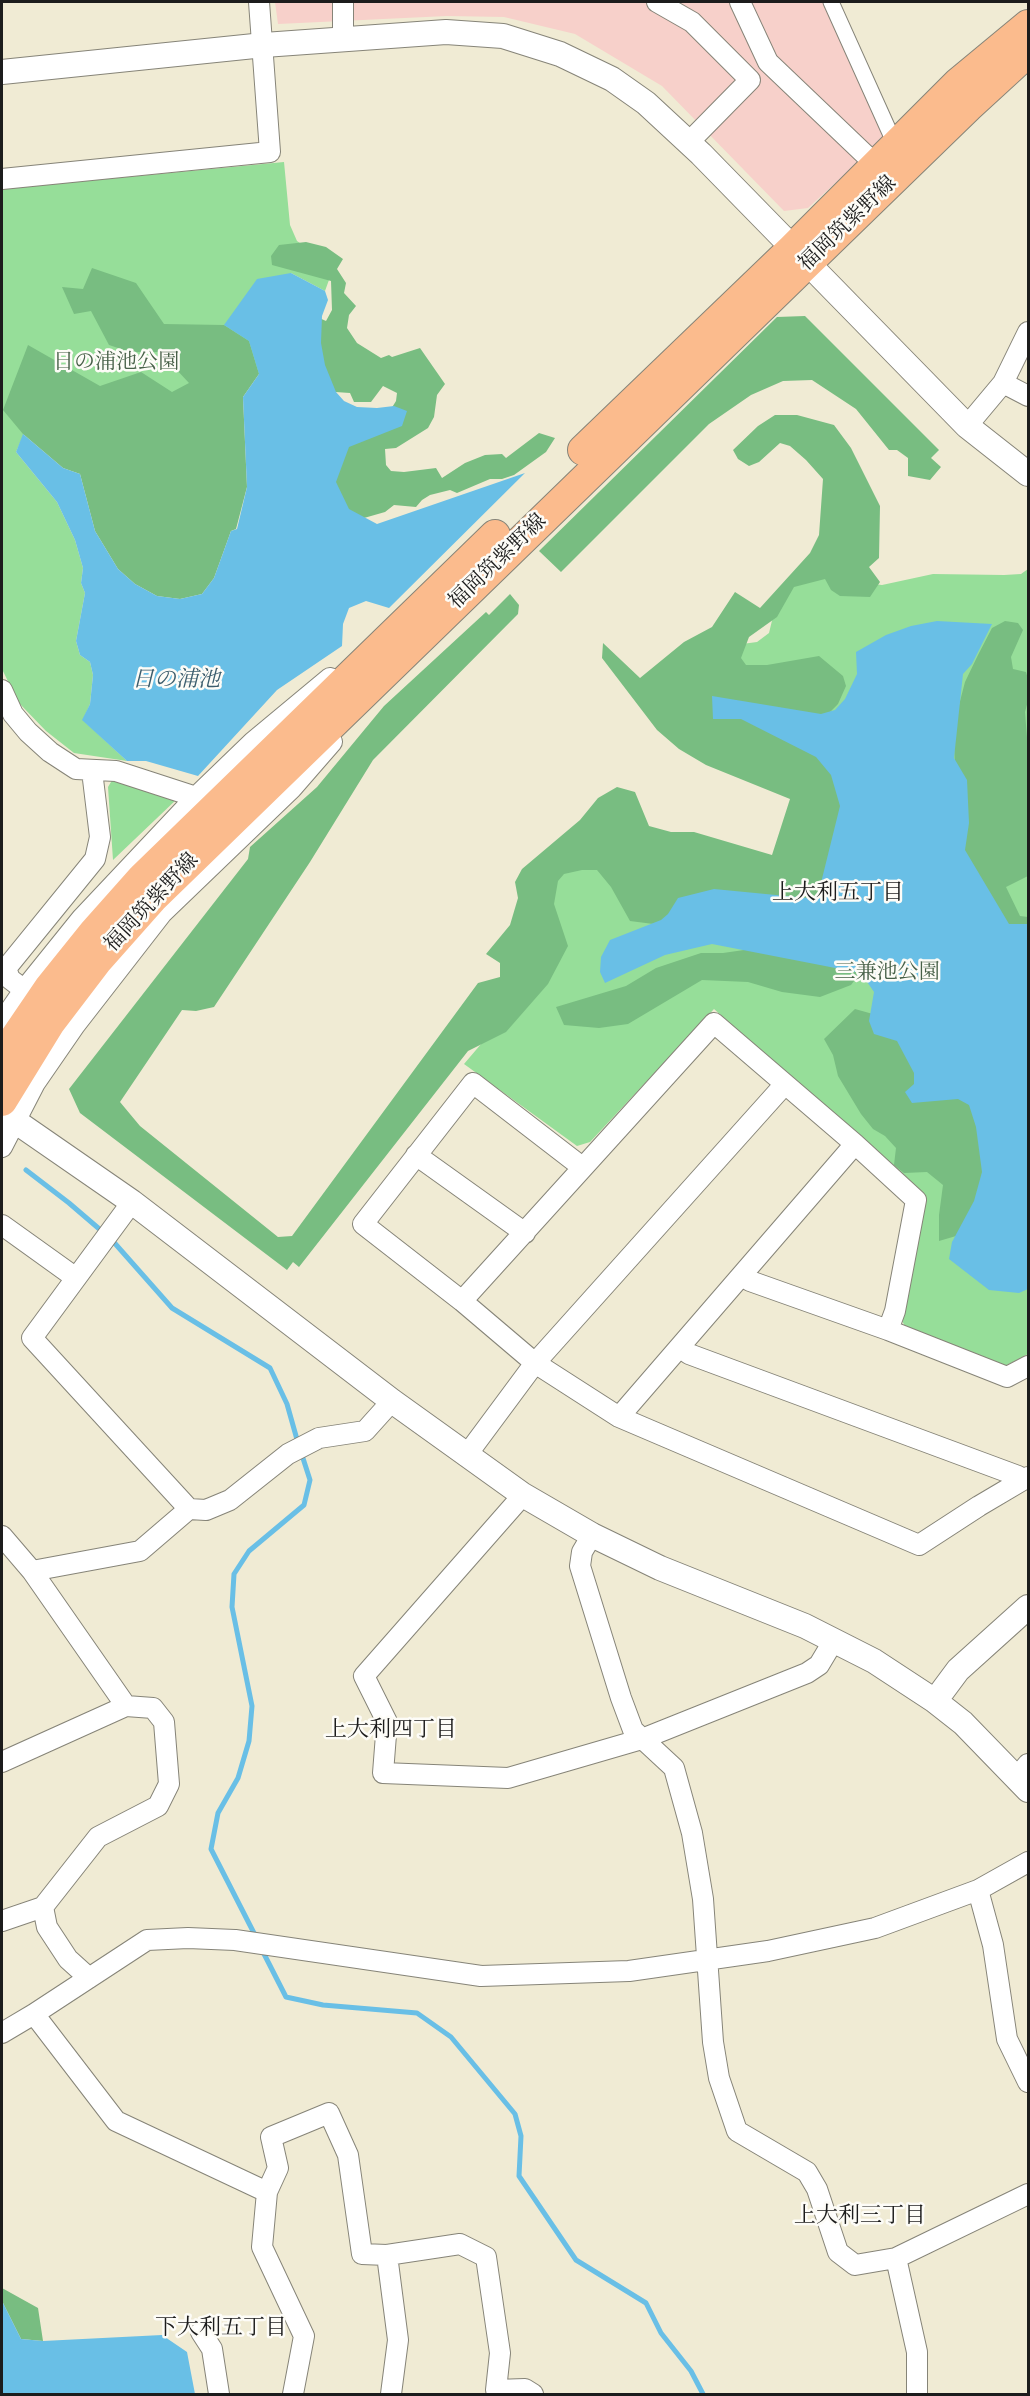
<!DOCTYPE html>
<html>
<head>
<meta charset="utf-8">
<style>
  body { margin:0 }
  #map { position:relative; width:1030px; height:2396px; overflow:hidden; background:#f0ebd4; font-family:"IM FELL Great Primer",serif }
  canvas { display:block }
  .frame { position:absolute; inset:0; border:3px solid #1c1c1c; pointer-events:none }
</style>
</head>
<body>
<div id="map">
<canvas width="1030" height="2396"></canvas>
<div class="frame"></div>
</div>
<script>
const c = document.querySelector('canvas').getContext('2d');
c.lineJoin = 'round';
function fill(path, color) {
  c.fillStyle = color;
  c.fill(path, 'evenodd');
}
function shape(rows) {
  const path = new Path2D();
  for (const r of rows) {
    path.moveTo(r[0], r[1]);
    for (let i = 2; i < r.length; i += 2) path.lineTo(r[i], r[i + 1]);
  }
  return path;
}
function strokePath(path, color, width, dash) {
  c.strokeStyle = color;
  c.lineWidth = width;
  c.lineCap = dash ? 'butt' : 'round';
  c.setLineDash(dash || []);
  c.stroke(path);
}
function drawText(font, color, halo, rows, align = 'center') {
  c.font = font + ' "IM FELL Great Primer","Noto Serif JP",serif';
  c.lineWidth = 5;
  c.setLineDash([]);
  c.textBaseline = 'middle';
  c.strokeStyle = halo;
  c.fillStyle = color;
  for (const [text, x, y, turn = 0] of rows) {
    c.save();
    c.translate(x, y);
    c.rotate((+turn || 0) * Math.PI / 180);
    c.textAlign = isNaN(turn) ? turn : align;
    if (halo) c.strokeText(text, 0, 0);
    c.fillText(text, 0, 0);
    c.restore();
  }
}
fill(shape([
  [275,2,823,2,887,136,808,208,784,211,662,86,575,34,504,17,447,16,278,24]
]), '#f7d0ca');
fill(shape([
  [284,162,290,225,297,241,334,266,325,291,291,273,259,374,24,434,16,452,57,502,75,540,83,568,81,583,85,593,76,641,80,655,90,662,93,675,90,704,83,720,127,761,74,753,46,731,18,702,2,669,2,189],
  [1028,569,1028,1354,1003,1367,907,1330,900,1317,924,1197,714,1009,590,1142,577,1146,464,1064,540,975,541,866,795,865,812,822,690,651,757,642,769,633,777,600,782,589,812,574,856,582,882,585,933,574,1004,575,1021,574],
  [114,777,177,799,113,860,108,787]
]), '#96de99');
fill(shape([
  [306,242,326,247,343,259,337,269,346,283,344,293,356,306,349,315,347,328,357,343,381,358,389,355,392,357,420,348,445,384,437,395,434,417,428,428,396,448,385,449,386,465,391,471,404,472,436,468,442,478,465,463,485,455,502,454,506,458,539,433,555,438,546,452,514,475,502,479,490,479,457,493,450,490,430,495,422,500,416,507,394,505,385,512,357,520,334,493,330,454,383,422,396,401,397,393,383,386,371,402,354,402,350,393,321,391,317,317,326,321,332,310,331,281,272,265,271,256,279,245],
  [92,268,136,283,164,324,224,325,249,341,259,374,243,397,247,487,236,529,231,531,214,578,202,594,180,599,157,596,135,584,118,569,95,531,80,474,63,468,23,434,3,410,28,345,100,386,141,372,172,392,189,383,160,352,130,352,109,345,91,311,74,314,62,287,83,289],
  [805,316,939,450,931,458,941,467,930,480,908,476,908,458,897,450,889,450,856,409,812,380,783,381,751,395,709,424,561,572,539,551,777,317],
  [775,415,797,415,834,425,851,448,880,506,879,558,869,567,880,582,870,597,840,596,831,590,825,579,794,587,777,617,749,637,741,658,746,665,767,665,819,656,843,676,846,686,838,704,824,718,823,753,850,787,820,913,669,926,630,921,611,887,597,870,582,870,564,874,558,881,554,904,568,946,548,984,506,1032,468,1051,299,1267,293,1262,287,1270,80,1113,69,1089,248,859,250,847,317,787,384,706,486,612,489,615,510,594,519,605,518,614,373,760,310,862,214,1007,196,1011,182,1010,120,1102,140,1126,278,1237,292,1236,478,983,500,977,500,963,486,954,510,925,518,898,515,882,522,869,580,820,598,798,617,787,635,792,649,826,671,832,694,832,772,855,790,799,706,765,679,749,657,730,602,658,603,643,640,678,684,642,712,627,735,592,760,608,810,553,819,535,823,479,806,460,790,446,780,443,759,462,749,466,738,459,733,450,758,426],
  [1005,621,1018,623,1023,630,1011,657,1013,669,1026,672,1028,679,1028,701,1025,712,1028,750,1028,876,1006,887,1020,916,1028,917,1028,931,1002,928,960,855,953,728,965,682,978,655,992,628],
  [772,946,867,964,851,985,820,997,782,992,748,982,702,980,628,1024,599,1028,564,1025,556,1007,626,986,656,968,701,953,723,953],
  [855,1009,880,1016,967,1094,990,1150,973,1231,939,1241,939,1215,943,1185,927,1172,904,1173,894,1165,896,1148,885,1136,873,1129,861,1114,838,1076,833,1055,824,1039],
  [2,2288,38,2308,43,2341,21,2339,2,2301]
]), '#78bd81');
fill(shape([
  [291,273,325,291,328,300,322,316,321,343,325,365,336,392,344,401,357,407,377,408,394,406,407,411,402,426,349,447,336,482,349,509,377,524,525,473,389,608,366,601,349,608,343,624,342,646,277,690,198,776,146,761,127,761,82,720,90,704,93,675,90,662,80,655,76,641,85,593,81,583,83,568,75,540,57,502,16,452,23,434,63,468,80,474,95,531,118,569,135,584,157,596,180,599,202,594,214,578,231,531,237,529,247,487,243,397,259,374,249,341,224,325,257,279],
  [937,621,992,624,972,664,963,674,954,758,967,780,969,823,965,850,1009,924,1028,924,1028,1289,1019,1293,989,1290,949,1259,952,1242,974,1201,982,1172,976,1127,969,1105,958,1099,912,1103,905,1092,914,1084,914,1073,897,1041,874,1034,869,1021,874,992,861,973,712,944,665,955,605,983,600,972,601,957,610,940,661,920,668,914,678,898,714,889,817,899,840,806,831,775,816,757,741,719,713,719,712,696,821,714,835,710,845,699,857,674,856,652,886,635,911,626],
  [2,2301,21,2339,43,2341,162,2335,187,2352,195,2394,2,2394]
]), '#69bfe6');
strokePath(shape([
  [26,1170,69,1203,104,1233],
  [111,1239,172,1308,270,1368,287,1404,298,1443],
  [257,1939,211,1849,218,1813,238,1778,249,1741,252,1706,232,1607,234,1574,249,1551,304,1505,310,1480,301,1452],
  [261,1948,286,1997,323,2005,417,2013,451,2037,515,2114,521,2136,519,2176,576,2260,646,2303,661,2333,691,2371,703,2394]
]), '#69bfe6', 5);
const pedestrian = shape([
  [831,2,890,133]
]);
const minor = shape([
  [343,2,343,39],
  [657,2,692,22,750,80,689,142],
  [740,2,768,62,876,165],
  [2,179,270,152,259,2],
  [1003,383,1028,396],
  [967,426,1003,383,1028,332],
  [2,690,13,714,28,732,50,752,76,769,116,771,196,797],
  [31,995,10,979,7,971,8,966,95,859,100,837,92,771],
  [2,1022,24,990,82,918,196,797,253,742,330,678],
  [2,1147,35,1083,75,1025,162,913,292,788,332,742],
  [416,1155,525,1233],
  [582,1167,473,1083,363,1224,462,1301,535,1363,619,1417,919,1545,979,1506,1028,1477],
  [132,1202,32,1338,189,1509],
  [2,1225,76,1278],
  [742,1276,750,1281,888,1330,1007,1377,1028,1366],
  [462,1301,714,1023,855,1144,916,1200,895,1311,888,1330],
  [681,1348,689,1354,1018,1476,1020,1481],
  [619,1417,855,1144],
  [466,1456,535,1363,785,1084],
  [523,1495,364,1676,387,1722,383,1773,508,1778,642,1739,807,1673,819,1665,834,1640],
  [592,1535,582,1552,580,1566,621,1698,633,1730,674,1768,692,1833,703,1899,713,2042,719,2078,737,2131,807,2172,817,2189,838,2252,855,2265,896,2258,1028,2194],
  [2,1536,32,1571,126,1706,153,1708,164,1722,169,1784,158,1806,98,1837,43,1907,47,1927,68,1959,89,1978],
  [32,1571,140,1551,189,1509,206,1510,230,1500,288,1454,319,1438,365,1431,392,1401],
  [2,1762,126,1706],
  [1018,1776,1028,1764],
  [978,1890,993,1945,1007,2039,1028,2082],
  [2,1921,43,1907],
  [34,2014,116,2121,267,2192],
  [2,2033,34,2014,147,1940,188,1938,235,1940,481,1976,629,1971,768,1951,875,1928,978,1890,1028,1862],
  [387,2255,398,2340,391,2394],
  [896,2258,917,2352,917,2394],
  [201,2332,212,2349,219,2394],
  [293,2394,304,2336,262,2247,267,2192,278,2168,271,2137,329,2113,348,2155,362,2254,387,2255,460,2244,486,2257,500,2353,496,2390,525,2389,533,2394]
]);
const tertiary = shape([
  [2,72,264,45,446,32,503,36,560,54,612,79,646,103,701,154,967,426,1028,474],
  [2,1112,132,1202,392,1401,523,1495,592,1535,660,1568,805,1626,874,1661,935,1701,963,1723,1028,1790],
  [935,1701,958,1670,1028,1607]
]);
const primary = shape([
  [583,450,792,249,958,83,1028,25],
  [2,1057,49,988,94,932,142,878,495,535],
  [2,1101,50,1023,98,960,153,898,968,107,1028,52]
]);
strokePath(pedestrian, '#868478', 17);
strokePath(minor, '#868478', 22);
strokePath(tertiary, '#868478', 26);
strokePath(primary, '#868478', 32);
strokePath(pedestrian, '#fff', 15);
strokePath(minor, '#fff', 20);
strokePath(tertiary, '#fff', 24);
strokePath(primary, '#fbbb8d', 30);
drawText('21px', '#1c1c1c', '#fdfcf7', [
  ["福岡筑紫野線",848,224,-44],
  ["福岡筑紫野線",498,562,-44],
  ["福岡筑紫野線",152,903,-47]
]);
drawText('21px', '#476048', '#fdfcf7', [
  ["日の浦池公園",116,363],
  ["三兼池公園",887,973]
]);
drawText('italic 22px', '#3b5d6d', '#fdfcf7', [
  ["日の浦池",176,681]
]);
drawText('22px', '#1c1c1c', '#fdfcf7', [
  ["上大利五丁目",838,894],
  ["上大利四丁目",391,1731],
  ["上大利三丁目",860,2217],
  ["下大利五丁目",221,2329]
]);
</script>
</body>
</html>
